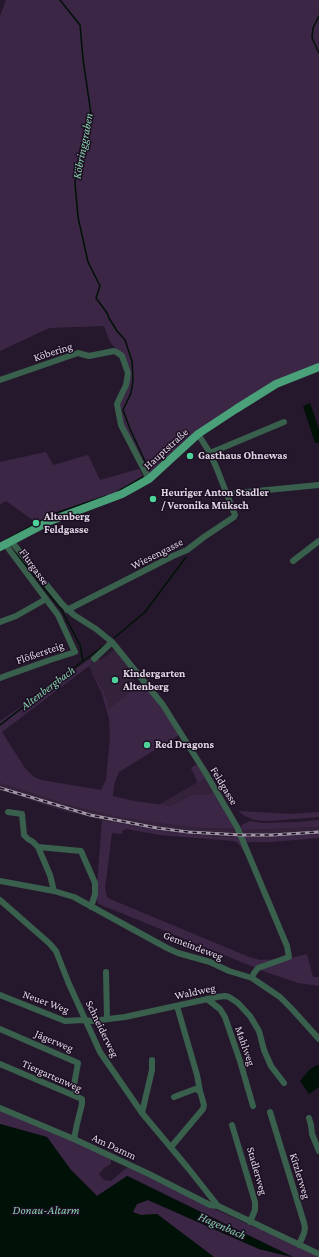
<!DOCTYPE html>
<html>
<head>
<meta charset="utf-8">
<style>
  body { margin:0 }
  canvas { display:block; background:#26182c }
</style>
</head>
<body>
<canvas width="319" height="1257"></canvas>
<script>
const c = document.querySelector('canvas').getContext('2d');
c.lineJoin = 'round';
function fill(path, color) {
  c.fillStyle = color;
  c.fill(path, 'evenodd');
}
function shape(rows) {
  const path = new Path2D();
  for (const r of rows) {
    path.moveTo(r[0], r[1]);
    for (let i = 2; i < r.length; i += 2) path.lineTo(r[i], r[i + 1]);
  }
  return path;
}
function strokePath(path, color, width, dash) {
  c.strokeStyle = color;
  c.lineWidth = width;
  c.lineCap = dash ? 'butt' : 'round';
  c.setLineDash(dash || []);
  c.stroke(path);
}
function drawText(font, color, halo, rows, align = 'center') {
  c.font = font + ' "Crimson Pro",serif';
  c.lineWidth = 3;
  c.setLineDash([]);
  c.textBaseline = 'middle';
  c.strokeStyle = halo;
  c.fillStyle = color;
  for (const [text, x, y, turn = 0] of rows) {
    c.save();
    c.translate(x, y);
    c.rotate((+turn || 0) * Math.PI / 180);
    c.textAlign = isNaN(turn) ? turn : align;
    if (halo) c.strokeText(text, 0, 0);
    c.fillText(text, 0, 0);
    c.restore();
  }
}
fill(shape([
  [115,649,134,672,130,675,138,685,142,683,144,684,140,687,135,688,109,709,107,698,89,666,98,658,101,660],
  [205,778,214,792,206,795,191,795,171,806,158,805],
  [0,783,69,805,109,815,157,823,200,828,242,830,319,827,319,834,285,836,221,837,169,832,102,820,64,811,0,790]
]), '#34223a');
fill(shape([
  [6,0,319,0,319,365,274,382,197,433,150,476,122,422,119,404,130,372,127,362,110,342,104,326,49,328,0,351,0,16],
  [46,452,53,465,88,455,100,480,139,469,145,479,111,496,37,523,6,501,0,505,0,462],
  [90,659,92,663,89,666,107,698,109,709,135,688,140,687,144,684,169,718,179,735,119,772,114,784,113,796,134,801,171,806,191,795,206,795,214,792,237,829,200,828,157,823,109,815,69,805,0,783,0,721],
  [89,666,102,694,109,719,110,738,106,780,101,790,41,780,34,777,25,768,2,732],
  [197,764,205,778,198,783,191,768],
  [238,811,290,814,319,812,319,817,268,821,255,820,245,816],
  [102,820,169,832,221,837,240,837,249,859,238,843,234,841,160,835,126,829,122,831,122,834,112,833,105,889,106,894,108,898,129,907,249,957,260,960,279,959,256,968,99,904,96,900],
  [319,820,319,827,316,827,242,830,240,828,242,825,250,821,262,823,298,822],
  [319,834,319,838,271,842,246,842,244,836],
  [307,954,313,977,319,977,319,986,298,983,260,970,283,960],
  [0,1109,67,1136,111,1159,111,1164,104,1168,99,1174,104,1180,111,1181,125,1169,129,1167,210,1207,256,1228,261,1229,319,1257,293,1257,128,1176,97,1196,71,1170,47,1137,0,1124],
  [148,1200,259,1249,289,1257,214,1257,157,1214,141,1215,132,1212,137,1204]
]), '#3c2645');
fill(shape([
  [310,403,319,429,319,443,315,443,303,406],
  [317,1065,319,1066,319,1087,309,1094,300,1081,309,1070],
  [0,1124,47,1137,71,1170,97,1196,127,1176,293,1257,259,1249,148,1200,137,1204,133,1212,141,1215,157,1214,214,1257,0,1257]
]), '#001107');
strokePath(shape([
  [60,0,80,25,83,59,91,114,80,150,75,183,78,217,88,262,100,286,96,298,107,313,109,318,117,331,125,340,132,361,133,380,131,393,123,410,130,429,149,470],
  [319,16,313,28,312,38,319,53],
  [117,492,143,477],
  [7,539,56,513,106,496],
  [114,638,145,612,186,557],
  [83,661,105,645],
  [0,725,83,661,80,645,61,609,14,551]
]), '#001107', 1.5);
strokePath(shape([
  [0,380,78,353,89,356,114,351,118,353,122,356,128,373,126,385,117,404,121,425,149,479],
  [210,453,284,422],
  [226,494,319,485],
  [11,541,62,604,74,615,96,629,112,642,163,705,205,772,237,827,287,946,289,957,258,968,254,973,252,978],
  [293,561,319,541],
  [67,610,173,556,187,550,204,537,234,517,235,515,217,469,210,453,198,434],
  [0,622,16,616,46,599,5,544],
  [94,659,112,642],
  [0,678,50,660,75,652,58,615,46,599],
  [8,812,22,814,24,835,28,839,33,842,38,847,50,875,54,891],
  [38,847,81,851,95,883,95,894,91,907],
  [0,881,54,891,74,897,167,948,178,953,210,962,229,971,252,978,280,997,291,1008,319,1039],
  [0,900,49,943,56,951,69,984,100,1052,142,1113,188,1168,218,1206],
  [106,972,107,1018],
  [0,995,65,1021,83,1020,92,1021,125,1017,217,997,225,996,229,997,238,1003,250,1016,259,1031,264,1050,271,1066,284,1083],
  [207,999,220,1009,225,1017,240,1061,253,1106],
  [177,1006,197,1075,200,1091],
  [0,1029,78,1063,74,1085,77,1097],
  [0,1064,82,1099,82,1104,77,1124,74,1139],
  [0,1108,74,1139,149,1174,210,1205,218,1206,319,1254],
  [270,1112,304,1223,305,1228,304,1233,299,1245],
  [142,1113,152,1070,152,1060],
  [309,1118,311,1125,312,1134,319,1151],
  [232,1125,255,1202,255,1210,250,1222],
  [171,1147,203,1109,204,1105,200,1091,195,1089,174,1097]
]), '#38604c', 6);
strokePath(shape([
  [0,547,50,521,122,494,149,479,198,434,236,409,276,384,319,367]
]), '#4aa179', 8);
const rail = shape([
  [0,788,90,815,157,828,188,832,241,835,272,835,319,832]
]);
strokePath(rail, '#a398a8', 3);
strokePath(rail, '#1c0e22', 1.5, [4.5]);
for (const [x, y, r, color] of [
  [190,456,4,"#4dd39a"],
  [153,499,4,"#4dd39a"],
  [36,523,4,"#4dd39a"],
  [115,680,4,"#4dd39a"],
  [147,745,4,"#4dd39a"]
]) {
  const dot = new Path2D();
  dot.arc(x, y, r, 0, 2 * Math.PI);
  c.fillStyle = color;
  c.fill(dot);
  strokePath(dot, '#1c0e22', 1.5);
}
drawText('11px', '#e0d6e4', '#1c0e22', [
  ["Köbering",53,352,-18],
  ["Hauptstraße",166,449,-42],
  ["Wiesengasse",157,554,-27],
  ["Flurgasse",34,567,54],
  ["Flößersteig",40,653,-19],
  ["Feldgasse",224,786,59],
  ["Gemeindeweg",193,946,21],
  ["Waldweg",195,992,-12],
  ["Neuer Weg",46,1002,20],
  ["Schneiderweg",102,1029,64],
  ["Jägerweg",54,1041,23],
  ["Mahlweg",245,1046,71],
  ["Tiergartenweg",52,1076,24],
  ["Am Damm",114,1147,25],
  ["Stadlerweg",257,1171,74],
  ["Kitzlerweg",300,1176,73]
]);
drawText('bold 11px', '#e0d6e4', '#1c0e22', [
  ["Gasthaus Ohnewas",198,456],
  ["Heuriger Anton Stadler",161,493],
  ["/ Veronika Müksch",161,506],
  ["Altenberg",44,517],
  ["Feldgasse",44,530],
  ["Kindergarten",123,674],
  ["Altenberg",123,687],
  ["Red Dragons",155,745]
], 'left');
drawText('italic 12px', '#86d1ab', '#1c0e22', [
  ["Köbringgraben",83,146,-79],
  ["Altenbergbach",48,688,-37],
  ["Donau-Altarm",46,1210],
  ["Hagenbach",222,1226,24]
]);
</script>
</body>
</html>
